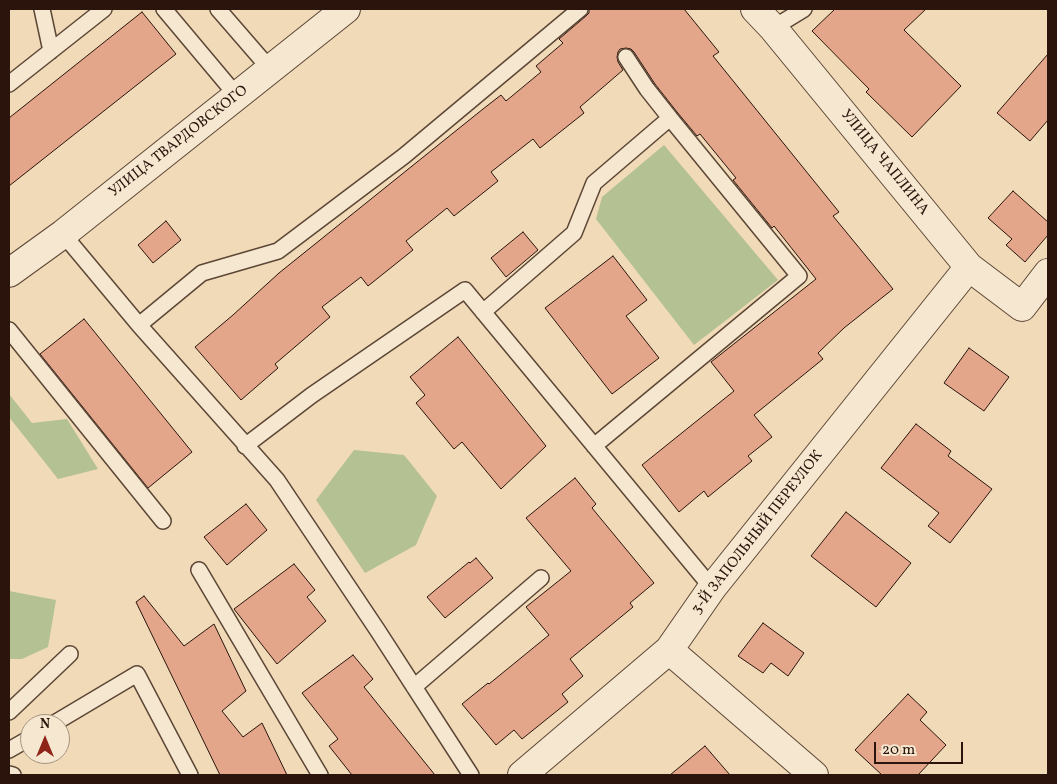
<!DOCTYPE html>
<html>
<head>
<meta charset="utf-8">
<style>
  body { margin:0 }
  #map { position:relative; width:1057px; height:784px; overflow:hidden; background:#f1dab7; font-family:Vollkorn,serif }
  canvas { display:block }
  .frame { position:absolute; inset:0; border:10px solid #2a140b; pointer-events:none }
  .north { position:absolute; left:20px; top:714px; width:50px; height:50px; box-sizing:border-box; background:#f6e7d0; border:1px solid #a49381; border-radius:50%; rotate:0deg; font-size:14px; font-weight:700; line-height:20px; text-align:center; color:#2a140b }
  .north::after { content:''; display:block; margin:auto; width:18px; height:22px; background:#8f2418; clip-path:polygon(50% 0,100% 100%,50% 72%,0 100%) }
  .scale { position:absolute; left:874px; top:742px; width:89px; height:22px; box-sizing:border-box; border:2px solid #2a140b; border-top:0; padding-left:6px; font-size:15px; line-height:18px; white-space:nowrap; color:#2a140b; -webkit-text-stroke:4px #f6e7d0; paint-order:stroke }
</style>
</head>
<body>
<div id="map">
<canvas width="1057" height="784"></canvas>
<div class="frame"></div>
<div class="north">N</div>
<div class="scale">20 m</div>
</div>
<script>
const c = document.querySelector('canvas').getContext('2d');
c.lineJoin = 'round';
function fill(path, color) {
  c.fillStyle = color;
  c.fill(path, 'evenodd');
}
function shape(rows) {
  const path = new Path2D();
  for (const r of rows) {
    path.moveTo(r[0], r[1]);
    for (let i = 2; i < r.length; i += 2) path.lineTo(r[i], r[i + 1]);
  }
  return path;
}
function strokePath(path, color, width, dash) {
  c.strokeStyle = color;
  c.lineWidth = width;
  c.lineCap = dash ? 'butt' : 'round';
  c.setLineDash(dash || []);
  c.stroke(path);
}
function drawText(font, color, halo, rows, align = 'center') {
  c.font = font + ' Vollkorn,serif';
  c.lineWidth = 4;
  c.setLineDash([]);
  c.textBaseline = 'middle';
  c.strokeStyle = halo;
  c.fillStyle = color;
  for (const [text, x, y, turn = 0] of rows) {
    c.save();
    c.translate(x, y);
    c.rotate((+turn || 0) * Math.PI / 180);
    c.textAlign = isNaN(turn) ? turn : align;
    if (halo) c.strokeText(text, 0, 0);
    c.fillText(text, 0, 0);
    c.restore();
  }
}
fill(shape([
  [664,145,778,280,694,345,596,219,602,197],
  [9,394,32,423,67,419,98,469,58,479,9,417],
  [354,450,404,455,437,496,416,545,365,573,316,500],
  [9,591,56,600,48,647,22,659,9,659]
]), '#b4c193');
const building = shape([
  [589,9,684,9,719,52,713,56,839,212,833,216,893,289,844,328,818,353,823,359,754,415,772,437,748,456,752,461,708,497,704,491,679,512,642,465,734,391,711,362,816,279,774,226,772,228,733,180,736,178,700,134,697,136,677,112,655,84,634,52,631,49,626,48,620,49,618,52,617,57,618,62,623,70,580,107,584,113,540,148,533,139,491,172,498,181,454,216,447,208,406,241,413,250,368,286,361,277,322,307,330,317,275,364,278,368,241,400,195,347,233,315,279,273,483,109,501,95,506,101,541,72,536,66,563,43,559,39,586,16,589,13,589,9],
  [835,9,926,9,904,30,961,86,912,137,866,92,869,89,812,31,835,9],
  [142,12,176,54,9,186,9,118,142,12],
  [1048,54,1048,120,1030,141,997,113,1048,54],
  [1013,191,1048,222,1048,235,1025,262,1006,245,1012,239,988,218,1013,191],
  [166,221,181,240,153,263,138,245,166,221],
  [523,232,538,250,506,277,491,258,523,232],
  [613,256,647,300,626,316,659,358,612,394,545,308,613,256],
  [84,319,192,452,148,488,40,354,84,319],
  [458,337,546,446,501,489,462,442,454,449,416,403,425,395,410,377,458,337],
  [969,348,1009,377,984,411,944,383,969,348],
  [916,424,951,451,948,456,992,489,950,543,928,526,939,513,881,468,916,424],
  [575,478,596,504,592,508,654,583,630,603,633,607,570,659,583,676,562,694,568,702,522,739,514,730,496,745,462,704,488,683,489,684,549,635,526,607,571,571,526,518,575,478],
  [246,504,267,530,227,565,204,537,246,504],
  [846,512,911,563,876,607,811,556,846,512],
  [476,558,493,578,445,618,427,597,469,562,470,563,476,558],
  [294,564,315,590,307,597,326,621,277,664,234,609,294,564],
  [144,596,184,646,214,624,246,691,222,711,243,737,262,723,287,775,220,775,136,602,144,596],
  [763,623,804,653,788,676,771,663,763,673,738,656,763,623],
  [353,655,373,679,364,687,435,775,352,775,329,746,338,739,302,693,353,655],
  [908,694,927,712,920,720,946,745,918,775,882,775,855,750,908,694],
  [705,746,730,775,670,775,705,746]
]);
fill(building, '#e3a68b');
strokePath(building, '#2a140b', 1);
const lane = shape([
  [42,9,51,51],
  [164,9,237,96],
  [218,9,270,69],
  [773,28,804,9],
  [626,57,647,89,670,118],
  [9,84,104,9],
  [63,234,139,325,277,480,378,631,471,775],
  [483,312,574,233,594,183,670,118,799,276,594,446],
  [139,325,202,273,278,251,404,156,580,9],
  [9,330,163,521],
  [245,446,312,395,465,290,712,588],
  [199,570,320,775],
  [414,687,541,578],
  [9,712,70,654],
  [53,724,137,674,190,775],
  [9,750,30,738],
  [9,774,13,775]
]);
const street = shape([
  [755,9,773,28,969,267,1022,307,1048,273],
  [9,273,63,234,346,9],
  [669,650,814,775],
  [522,775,669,650,712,588,969,267]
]);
strokePath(lane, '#5c4636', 18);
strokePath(street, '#5c4636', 30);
strokePath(lane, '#f6e7d0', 15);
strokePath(street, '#f6e7d0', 28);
drawText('15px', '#2a140b', '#f6e7d0', [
  ["УЛИЦА ТВАРДОВСКОГО",179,142,-38],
  ["УЛИЦА ЧАПЛИНА",884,163,51],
  ["3-Й ЗАПОЛЬНЫЙ ПЕРЕУЛОК",758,533,-52]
]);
</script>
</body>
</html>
